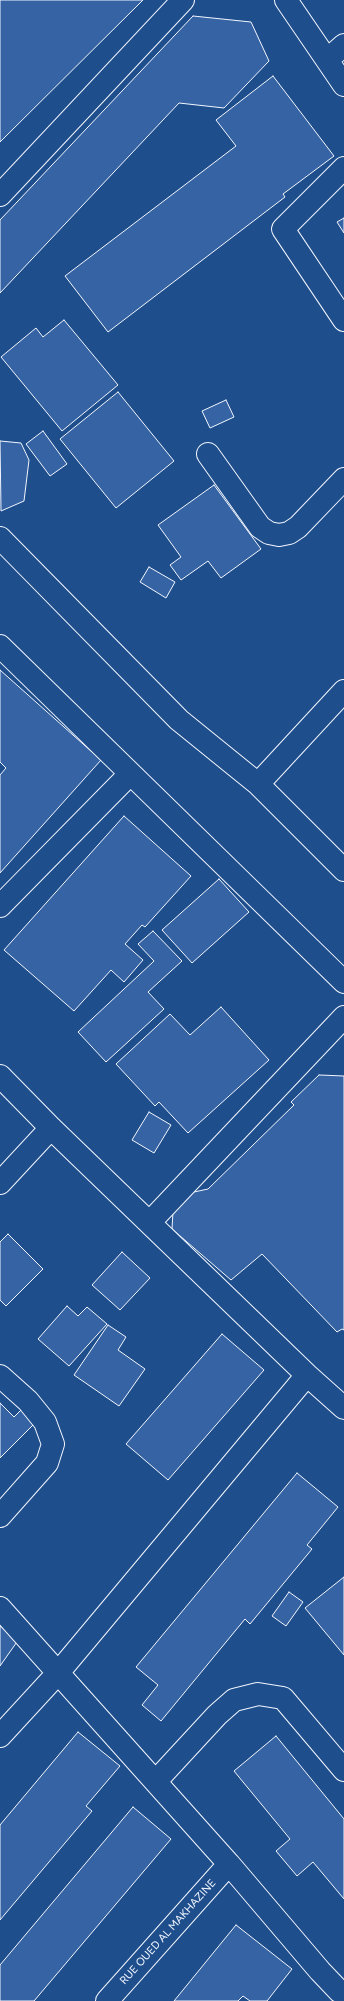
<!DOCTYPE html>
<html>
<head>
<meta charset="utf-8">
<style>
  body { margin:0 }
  canvas { display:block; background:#1f4e8c }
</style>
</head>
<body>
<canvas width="344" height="2001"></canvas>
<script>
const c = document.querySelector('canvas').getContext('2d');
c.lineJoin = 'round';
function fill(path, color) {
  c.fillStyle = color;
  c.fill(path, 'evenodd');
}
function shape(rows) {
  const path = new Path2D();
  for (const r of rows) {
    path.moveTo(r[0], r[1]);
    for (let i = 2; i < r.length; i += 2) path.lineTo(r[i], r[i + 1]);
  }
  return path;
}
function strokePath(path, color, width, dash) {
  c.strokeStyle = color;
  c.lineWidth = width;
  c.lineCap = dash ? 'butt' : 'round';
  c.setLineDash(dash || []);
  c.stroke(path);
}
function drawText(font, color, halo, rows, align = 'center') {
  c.font = font + ' Figtree,sans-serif';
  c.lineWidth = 3;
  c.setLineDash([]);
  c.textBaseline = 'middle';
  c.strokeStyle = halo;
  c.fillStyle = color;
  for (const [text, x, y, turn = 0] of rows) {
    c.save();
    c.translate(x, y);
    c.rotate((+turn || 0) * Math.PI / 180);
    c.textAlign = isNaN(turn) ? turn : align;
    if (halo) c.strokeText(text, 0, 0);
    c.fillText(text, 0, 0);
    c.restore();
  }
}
const building = shape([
  [0,0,143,0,0,142,0,0],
  [193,16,251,22,269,61,224,108,179,103,0,293,0,220,193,16],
  [273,76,334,156,283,194,285,197,108,332,65,276,236,146,216,120,273,76],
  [344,218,344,233,337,222,344,218],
  [64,320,118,385,62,431,1,357,36,328,43,337,64,320],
  [118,392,174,461,116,508,60,439,118,392],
  [226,400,234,417,210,428,202,411,226,400],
  [43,431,67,464,50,476,26,444,43,431],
  [0,441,21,443,29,460,24,501,1,511,0,441],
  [214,485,261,549,221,578,208,561,181,580,170,565,181,557,158,525,214,485],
  [149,567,175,582,166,598,140,582,149,567],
  [0,670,101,760,0,873,0,775,6,768,0,762,0,670],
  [124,816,191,876,145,927,142,925,125,944,143,960,124,982,111,970,74,1011,4,950,124,816],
  [219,879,249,912,192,963,162,930,219,879],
  [153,931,182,961,148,992,164,1009,106,1062,78,1032,154,961,138,944,153,931],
  [221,1007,269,1060,188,1133,159,1102,155,1106,116,1064,170,1014,190,1035,221,1007],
  [319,1075,344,1076,344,1330,342,1329,337,1332,262,1254,231,1280,172,1229,173,1211,194,1192,208,1189,294,1105,291,1102,319,1075],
  [149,1112,171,1125,154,1153,132,1140,149,1112],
  [8,1234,43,1269,6,1306,0,1300,0,1242,8,1234],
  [122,1252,150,1278,120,1310,92,1285,122,1252],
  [67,1306,78,1316,87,1307,107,1324,69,1366,38,1339,67,1306],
  [108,1325,126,1337,118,1350,145,1369,119,1406,74,1375,108,1325],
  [222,1334,264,1370,168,1480,126,1444,222,1334],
  [0,1403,14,1417,24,1407,37,1421,0,1458,0,1403],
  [297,1473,338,1507,307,1545,312,1549,250,1624,245,1619,161,1721,142,1705,158,1685,136,1667,297,1473],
  [344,1577,344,1655,305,1608,344,1577],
  [289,1592,303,1602,286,1626,272,1616,289,1592],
  [0,1626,19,1639,0,1666,0,1626],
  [78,1732,120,1766,86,1806,92,1811,0,1920,0,1825,78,1732],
  [276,1736,344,1819,344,1899,313,1862,297,1876,276,1851,290,1839,234,1771,276,1736],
  [133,1807,171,1839,34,2001,0,2001,0,1965,133,1807],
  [236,1925,292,1969,267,2001,250,2001,243,1996,238,2001,174,2001,236,1925]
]);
fill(building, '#3563a3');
strokePath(building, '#f2f6ff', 1);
const minor = shape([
  [286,0,344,85],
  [327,60,344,45],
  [344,168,283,229,344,320],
  [0,195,183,0],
  [208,454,260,527,269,533,279,535,289,533,298,527,344,479],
  [0,538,179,720,258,784,344,870],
  [0,646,344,982],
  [258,784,344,691],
  [0,906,130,774],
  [0,1076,51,1128,307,1375,344,1408],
  [0,1183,51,1128],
  [150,1222,344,1017],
  [0,1376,28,1401,45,1422,53,1444,47,1463,0,1516],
  [0,1608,229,1864,320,1971,339,1991,344,1992],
  [0,1736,58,1673,307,1375],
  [156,1781,217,1715,234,1700,258,1694,283,1698,344,1770],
  [107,2001,229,1864]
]);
strokePath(minor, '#f2f6ff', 24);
strokePath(minor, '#1f4e8c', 22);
drawText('11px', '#f2f6ff', '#1f4e8c', [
  ["RUE OUED AL MAKHAZINE",168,1932,-48]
]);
</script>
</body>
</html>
